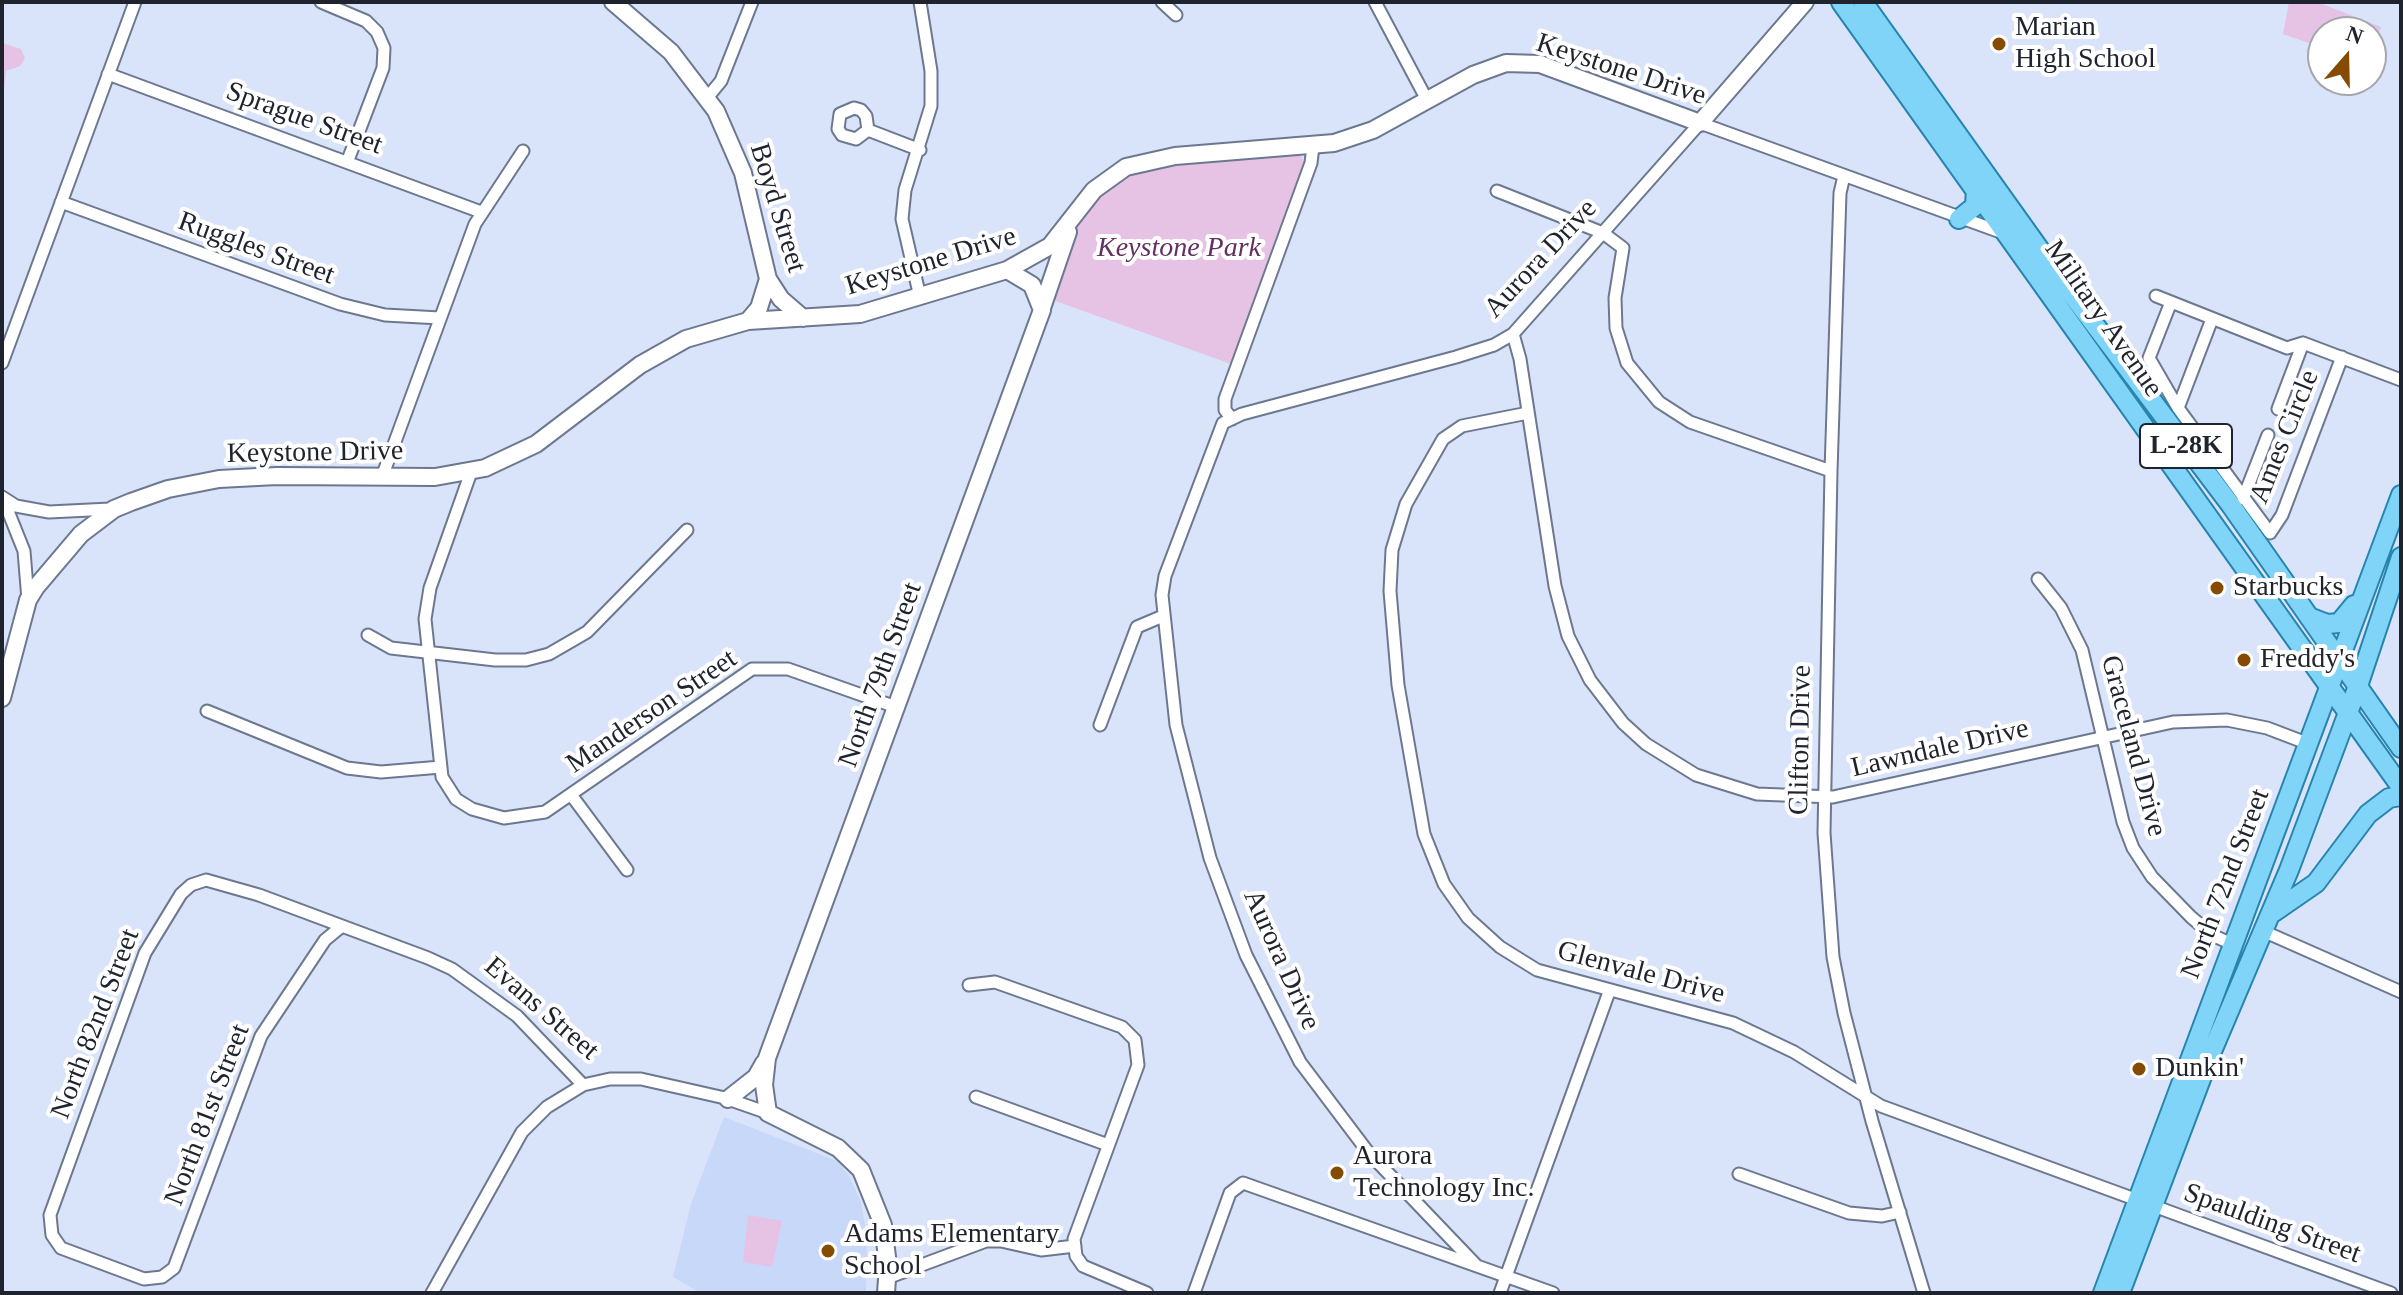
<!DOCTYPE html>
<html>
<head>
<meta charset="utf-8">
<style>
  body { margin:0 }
  #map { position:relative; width:2403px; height:1295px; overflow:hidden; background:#d9e4fa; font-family:Georgia,serif }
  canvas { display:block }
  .frame { position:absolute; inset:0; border:4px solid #1e232d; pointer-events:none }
  .north { position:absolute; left:2307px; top:16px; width:80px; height:80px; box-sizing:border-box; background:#fff; border:2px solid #a5a7ab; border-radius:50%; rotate:20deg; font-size:22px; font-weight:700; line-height:32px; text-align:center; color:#1e232d }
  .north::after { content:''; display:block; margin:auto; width:28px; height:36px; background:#854b01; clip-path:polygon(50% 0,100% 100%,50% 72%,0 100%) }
</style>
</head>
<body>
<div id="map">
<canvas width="2403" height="1295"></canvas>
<div class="frame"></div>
<div class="north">N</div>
</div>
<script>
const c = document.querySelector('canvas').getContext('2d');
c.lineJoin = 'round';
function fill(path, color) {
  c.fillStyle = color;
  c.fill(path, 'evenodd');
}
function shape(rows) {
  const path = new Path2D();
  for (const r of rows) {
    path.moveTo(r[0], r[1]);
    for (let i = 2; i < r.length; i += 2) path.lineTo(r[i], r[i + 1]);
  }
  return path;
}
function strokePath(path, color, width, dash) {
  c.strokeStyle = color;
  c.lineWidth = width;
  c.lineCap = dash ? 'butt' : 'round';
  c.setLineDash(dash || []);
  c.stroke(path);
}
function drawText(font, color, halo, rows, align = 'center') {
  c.font = font + ' Georgia,serif';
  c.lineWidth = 8;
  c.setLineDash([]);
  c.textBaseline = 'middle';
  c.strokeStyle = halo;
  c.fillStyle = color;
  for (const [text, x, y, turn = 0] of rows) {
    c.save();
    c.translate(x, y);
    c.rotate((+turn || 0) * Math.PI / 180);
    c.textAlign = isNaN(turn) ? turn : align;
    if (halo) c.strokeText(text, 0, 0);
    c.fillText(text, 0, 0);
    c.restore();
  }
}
fill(shape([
  [724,1117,837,1161,848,1174,861,1202,867,1236,866,1293,700,1293,673,1277,691,1204]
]), '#c7d8f9');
fill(shape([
  [2289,2,2317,2,2381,27,2371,55,2371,32,2323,32,2323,48,2283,34],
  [2,43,21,49,25,58,20,66,6,71,4,91],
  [1300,154,1305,164,1231,364,1050,299,1077,221,1101,189,1149,164],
  [748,1215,782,1221,772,1267,743,1262]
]), '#e6c2e5');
const street = shape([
  [321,2,366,21,377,32,384,48,383,68,348,160],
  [920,2,931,71,931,106,905,190,902,219,920,297],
  [1162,2,1176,15],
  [1375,2,1427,100],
  [108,74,481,212],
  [707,98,721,81,752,2],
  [868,130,856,139,842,135,838,129,840,114,854,108,861,110,866,116,868,130,920,150],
  [1844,176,1840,193,1831,471,1824,833,1833,957,1844,1013,1872,1121,1924,1293],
  [1497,191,1603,233,1623,248,1615,298,1616,328,1627,363,1659,402,1690,422,1831,471],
  [61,202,340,304,385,315,440,318],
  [2156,296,2287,348,2303,343,2401,380],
  [2171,302,2149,358,2178,408,2270,533,2282,515,2342,357],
  [1513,334,1520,359,1555,586,1568,636,1590,680,1623,723,1646,744,1696,775,1757,794,1833,797,2173,722,2227,720,2267,728,2309,744],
  [2,363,135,2],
  [2178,408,2212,319],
  [2278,409,2303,343],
  [1528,413,1462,426,1443,439,1406,504,1392,550,1390,591,1398,685,1424,834,1444,884,1468,918,1500,947,1537,970,1733,1023,1794,1052,1881,1106,2391,1293],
  [1232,419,1225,410,1225,399,1311,163,1313,146],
  [471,472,430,588,425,619,442,777,456,799,472,809,504,818,545,812,752,669,788,669,896,707],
  [382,477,475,224,523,151],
  [2,497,16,506,49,512,110,509],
  [2243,499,2268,435],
  [4,501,24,551,28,600],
  [2038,579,2061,608,2082,650,2123,822,2133,848,2152,877,2191,917,2212,935,2232,944],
  [368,635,391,648,495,660,526,660,549,654,587,632,687,530],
  [207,711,347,768,381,772,441,767],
  [1100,725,1137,627,1163,616],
  [572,796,627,870],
  [342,926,325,940,261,1036,174,1268,162,1277,144,1279,61,1248,52,1235,50,1215,145,953,181,894,191,885,206,880,259,895,342,926,428,958,452,969,517,1016,583,1085,610,1079,641,1079,725,1098,768,1113],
  [2263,931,2401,992],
  [969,985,995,982,1122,1027,1135,1040,1138,1065,1074,1239,1076,1256,1083,1266,1147,1293],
  [976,1097,1108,1145],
  [1739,1174,1849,1213,1882,1216,1900,1212],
  [1476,1265,1368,1152,1300,1062,1246,955,1210,858,1176,725,1162,595,1165,576,1223,423,1242,414,1456,357,1494,345,1513,334,1700,123,2006,234],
  [887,1278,986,1241,1001,1241,1041,1250,1075,1246],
  [432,1293,522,1132,547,1107,583,1085],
  [1194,1293,1230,1193,1243,1183,1553,1293],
  [1500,1293,1609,992]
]);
const secondary = shape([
  [613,2,671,52,716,111,743,173,768,279,781,299,803,318],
  [1042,308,1068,232],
  [748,321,759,308,768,279],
  [2,698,28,600,36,587,81,534,114,509,131,502,168,489,219,479,277,476,435,477,485,468,536,444,640,365,686,339,748,321,860,314,1007,270,1050,246,1094,190,1126,167,1175,156,1334,143,1373,130,1473,75,1506,63,1540,64,1700,123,1805,2],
  [728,1099,756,1077,764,1063],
  [886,1293,888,1265,883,1225,861,1170,838,1148,768,1113,764,1085,767,1058,1042,310,1032,285,1007,270]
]);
const primary = shape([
  [1841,2,2401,787],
  [1863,2,2070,292,2230,504,2401,748],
  [1959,219,1975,206,1976,189],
  [2309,617,2327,624,2339,623,2354,605],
  [2274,912,2316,883,2368,814,2389,798,2401,796],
  [2103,1293,2401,495],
  [2120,1293,2207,1063,2289,870,2358,686,2401,557]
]);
strokePath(street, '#6c788f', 15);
strokePath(secondary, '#6c788f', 20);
strokePath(primary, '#2784ae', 22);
strokePath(street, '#fff', 11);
strokePath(secondary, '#fff', 16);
strokePath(primary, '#80d4f8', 18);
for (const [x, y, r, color] of [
  [1999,44,8,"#854b01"],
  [2217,588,8,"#854b01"],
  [2244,660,8,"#854b01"],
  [2139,1069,8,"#854b01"],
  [1337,1173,8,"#854b01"],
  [828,1251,8,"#854b01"]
]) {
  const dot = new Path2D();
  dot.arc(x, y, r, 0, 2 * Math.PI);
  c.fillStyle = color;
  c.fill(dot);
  strokePath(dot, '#fff', 3);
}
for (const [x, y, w] of [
  [2186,446,92]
]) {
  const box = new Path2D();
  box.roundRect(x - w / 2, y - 22, w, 44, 6);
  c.fillStyle = '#fff';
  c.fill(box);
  strokePath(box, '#1e232d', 2);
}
drawText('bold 26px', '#1e232d', null, [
  ["L-28K",2186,446]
]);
drawText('28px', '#1e232d', '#fff', [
  ["Marian",2015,28],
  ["High School",2015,60],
  ["Starbucks",2233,588],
  ["Freddy's",2260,660],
  ["Dunkin'",2155,1069],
  ["Aurora",1353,1157],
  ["Technology Inc.",1353,1189],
  ["Adams Elementary",844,1235],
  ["School",844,1267]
], 'left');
drawText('28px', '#1e232d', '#fff', [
  ["Keystone Drive",1621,70,18],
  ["Sprague Street",304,119,20],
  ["Boyd Street",777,208,73],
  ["Ruggles Street",256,249,20],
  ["Aurora Drive",1541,259,-47],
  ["Keystone Drive",931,262,-17],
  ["Military Avenue",2103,319,55],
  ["Ames Circle",2285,437,-68],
  ["Keystone Drive",315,453,-1],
  ["North 79th Street",881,675,-70],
  ["Manderson Street",652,712,-34],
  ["Clifton Drive",1801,740,-89],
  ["Graceland Drive",2133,746,75],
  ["Lawndale Drive",1940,749,-13],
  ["North 72nd Street",2226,884,-69],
  ["Aurora Drive",1281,960,66],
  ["Glenvale Drive",1641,973,15],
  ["Evans Street",541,1009,41],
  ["North 82nd Street",96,1024,-69],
  ["North 81st Street",208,1115,-69],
  ["Spaulding Street",2272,1224,20]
]);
drawText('italic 28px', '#623161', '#fff', [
  ["Keystone Park",1179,249]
]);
</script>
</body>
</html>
